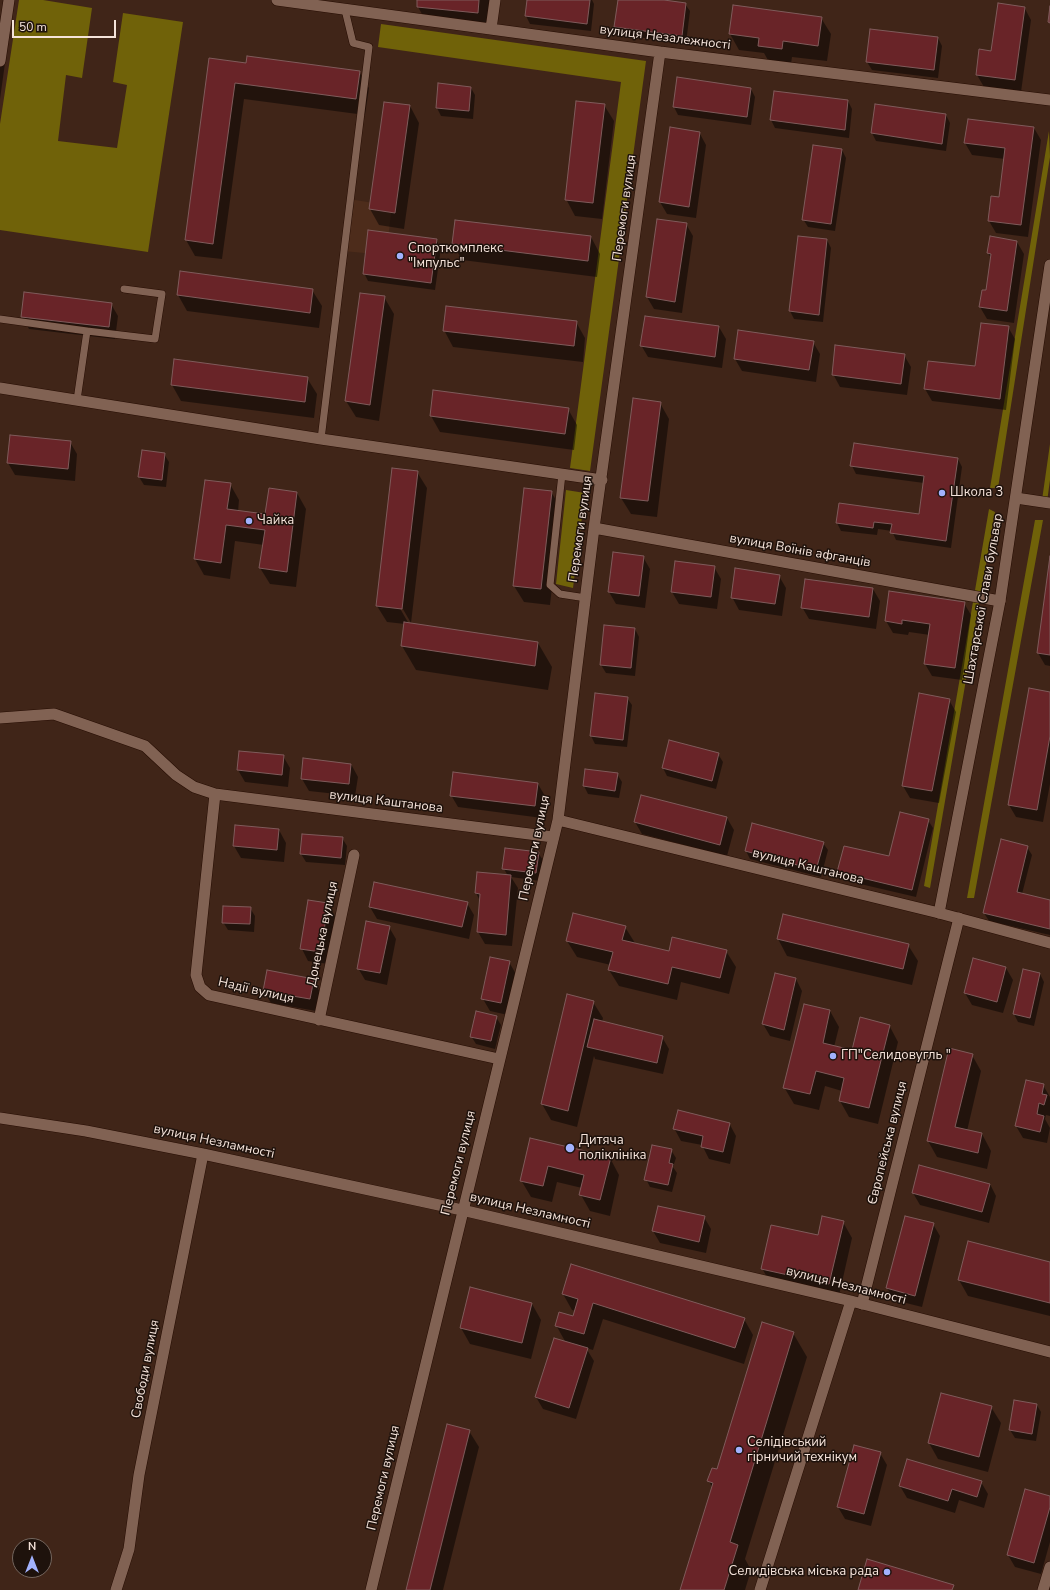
<!DOCTYPE html>
<html>
<head>
<meta charset="utf-8">
<style>
  body { margin:0 }
  #map { position:relative; width:1050px; height:1590px; overflow:hidden; background:#402518; font-family:"Nunito Sans",sans-serif }
  canvas { display:block }
  .north { position:absolute; left:12px; top:1538px; width:40px; height:40px; box-sizing:border-box; background:#1e120c; border:1px solid #74665e; border-radius:50%; rotate:0deg; font-size:11px; font-weight:700; line-height:16px; text-align:center; color:#f5e3da }
  .north::after { content:''; display:block; margin:auto; width:14px; height:18px; background:#a2b2fd; clip-path:polygon(50% 0,100% 100%,50% 72%,0 100%) }
  .scale { position:absolute; left:12px; top:20px; width:104px; height:18px; box-sizing:border-box; border:2px solid #f5e3da; border-top:0; padding-left:5px; font-size:12px; line-height:14px; white-space:nowrap; color:#f5e3da; -webkit-text-stroke:3px #1e120c; paint-order:stroke }
</style>
</head>
<body>
<div id="map">
<canvas width="1050" height="1590"></canvas>
<div class="north">N</div>
<div class="scale">50 m</div>
</div>
<script>
const c = document.querySelector('canvas').getContext('2d');
c.lineJoin = 'round';
function fill(path, color) {
  c.fillStyle = color;
  c.fill(path, 'evenodd');
}
function shape(rows) {
  const path = new Path2D();
  for (const r of rows) {
    path.moveTo(r[0], r[1]);
    for (let i = 2; i < r.length; i += 2) path.lineTo(r[i], r[i + 1]);
  }
  return path;
}
function strokePath(path, color, width, dash) {
  c.strokeStyle = color;
  c.lineWidth = width;
  c.lineCap = dash ? 'butt' : 'round';
  c.setLineDash(dash || []);
  c.stroke(path);
}
function drawText(font, color, halo, rows, align = 'center') {
  c.font = font + ' "Nunito Sans",sans-serif';
  c.lineWidth = 3;
  c.setLineDash([]);
  c.textBaseline = 'middle';
  c.strokeStyle = halo;
  c.fillStyle = color;
  for (const [text, x, y, turn = 0] of rows) {
    c.save();
    c.translate(x, y);
    c.rotate((+turn || 0) * Math.PI / 180);
    c.textAlign = isNaN(turn) ? turn : align;
    if (halo) c.strokeText(text, 0, 0);
    c.fillText(text, 0, 0);
    c.restore();
  }
}
fill(shape([
  [349,199,392,206,386,255,343,251]
]), '#4d2c1b');
fill(shape([
  [19,0,43,0,92,8,82,78,66,75,58,141,117,148,127,85,113,82,123,13,183,22,148,252,0,230,0,124],
  [381,24,646,61,590,471,570,468,621,82,378,47],
  [1049,131,1050,157,998,488,990,488],
  [1050,444,1050,480,1047,502,1042,500],
  [566,490,585,493,573,588,556,584],
  [989,509,995,512,930,888,924,886],
  [1035,520,1043,520,974,898,967,898]
]), '#706209');
fill(shape([
  [418,0,490,0,487,29,427,23,418,7],
  [528,0,592,0,594,4,591,31,530,24,526,16],
  [619,0,656,0,685,4,690,11,686,43,620,35,615,27],
  [734,7,821,18,831,34,827,61,792,57,791,64,769,62,764,53,739,50,730,34],
  [1024,7,1031,20,1021,92,984,87,977,75],
  [0,37,7,49,0,99],
  [938,38,942,46,938,78,872,70,867,62],
  [210,59,247,64,359,72,369,88,365,115,244,99,222,259,195,256,186,240],
  [471,88,475,95,473,119,441,116,437,108],
  [751,89,755,97,751,125,678,115,674,107],
  [774,92,848,101,852,109,849,138,775,128,771,120],
  [604,105,614,121,602,219,575,216,566,199],
  [876,105,946,115,950,123,946,151,876,141,872,133],
  [410,106,419,123,404,229,379,225,370,209],
  [968,120,1034,128,1041,140,1028,237,996,233,989,221,1000,198,1005,159,972,155,965,143],
  [699,132,706,145,696,218,667,214,660,202],
  [842,150,846,158,835,231,808,227,803,219],
  [686,224,693,236,682,313,654,309,647,297],
  [591,237,600,254,597,277,462,260,453,244],
  [799,237,827,240,831,248,823,322,794,319,790,311],
  [436,240,441,248,435,290,368,281,364,273],
  [1017,242,1024,254,1014,323,987,319,980,307,986,291,991,258,988,253],
  [312,290,322,306,319,328,187,311,178,295],
  [361,294,384,297,394,314,379,421,356,417,346,401],
  [111,304,118,316,115,339,29,329,22,317],
  [646,317,719,327,726,339,722,368,648,357,641,345],
  [576,322,585,338,583,362,453,347,444,330],
  [1008,327,1015,339,1006,410,932,401,925,389,976,367],
  [813,342,820,354,816,382,742,371,735,359],
  [904,355,911,367,907,395,840,387,833,374],
  [307,378,317,394,314,418,181,401,172,385],
  [660,403,669,419,657,517,631,514,621,498],
  [568,409,577,425,574,450,440,432,431,416],
  [70,442,77,454,75,481,15,475,8,463],
  [164,454,169,462,166,487,144,485,139,477],
  [958,459,962,467,951,548,896,540,892,531,878,529,877,535,841,531,837,523,920,515,924,483,856,474,852,466],
  [417,472,427,488,411,623,400,604,398,605,409,624,538,643,552,667,548,690,416,670,402,646,405,624,387,622,377,606],
  [230,484,239,500,238,512,266,516,297,493,306,509,296,587,270,584,260,568,264,545,235,541,230,579,204,575,195,559],
  [551,492,561,508,550,605,524,602,514,586],
  [614,553,643,557,650,569,645,608,616,604,609,592],
  [1050,563,1050,666,1045,665,1038,653],
  [714,567,721,579,717,609,679,604,672,592],
  [779,576,786,588,782,616,739,610,732,597],
  [873,589,880,601,876,629,809,619,802,607],
  [964,603,971,615,962,680,932,676,925,664,930,635,909,632,908,635,893,633,886,621],
  [635,629,639,637,635,676,606,673,601,665],
  [1050,693,1050,784,1043,822,1016,817,1009,805],
  [627,698,632,705,627,747,595,744,591,736],
  [949,700,956,712,939,803,910,798,903,786],
  [669,742,718,754,723,762,716,789,667,776,663,768],
  [240,752,283,756,290,768,288,787,245,782,238,770],
  [351,764,358,777,355,796,309,791,302,779],
  [586,770,617,774,622,782,619,798,588,794,584,786],
  [538,784,545,796,542,818,458,807,451,795],
  [727,818,734,830,727,856,642,834,635,822],
  [928,820,933,828,916,897,843,880,838,872,890,858],
  [236,826,279,830,286,843,284,862,241,858,234,846],
  [342,838,347,846,345,865,306,862,301,854],
  [823,843,828,850,821,877,750,859,746,851],
  [1027,847,1032,855,1022,894,1050,901,1050,935,989,921,984,913],
  [538,853,543,860,540,881,511,877,518,888,512,946,485,944,478,932,480,901,476,893,508,876,504,869],
  [467,903,474,915,469,939,377,919,370,907],
  [328,904,335,916,328,964,308,961,302,949],
  [250,908,255,916,254,932,228,930,223,922],
  [783,915,908,945,918,961,912,985,787,956,778,939],
  [389,927,396,939,387,985,365,980,358,968],
  [625,927,635,943,669,953,726,951,736,967,729,994,681,982,677,1000,619,986,609,970,611,965,577,957,567,941],
  [509,962,516,974,508,1015,490,1011,483,999],
  [1006,968,1013,980,1003,1013,972,1005,965,993],
  [1024,970,1040,974,1044,982,1034,1026,1018,1022,1014,1014],
  [796,979,802,991,790,1041,770,1036,763,1024],
  [313,980,320,992,316,1011,271,1003,264,991],
  [567,996,593,1002,603,1018,602,1022,662,1037,669,1049,663,1074,595,1059,594,1056,577,1127,551,1120,542,1104],
  [804,1005,830,1011,839,1027,834,1047,852,1051,889,1025,898,1042,878,1124,849,1117,840,1101,842,1091,825,1086,819,1110,794,1104,784,1087],
  [496,1017,501,1025,495,1049,476,1044,471,1036],
  [972,1055,981,1071,967,1131,982,1134,991,1151,987,1169,937,1157,928,1141],
  [1043,1085,1050,1097,1050,1116,1046,1115,1045,1119,1050,1128,1047,1143,1023,1138,1016,1126],
  [729,1123,736,1136,730,1164,709,1159,702,1145,681,1141,674,1128],
  [531,1139,610,1158,619,1175,610,1216,590,1211,581,1195,582,1188,557,1182,552,1202,531,1197,521,1180],
  [671,1150,676,1158,673,1167,677,1173,672,1192,650,1187,646,1179],
  [990,1184,996,1196,989,1223,920,1205,913,1193],
  [704,1217,711,1229,706,1253,660,1243,653,1231],
  [843,1222,852,1238,838,1300,771,1285,762,1268],
  [933,1224,940,1236,922,1307,894,1300,887,1288],
  [1050,1263,1050,1316,968,1296,959,1280],
  [563,1294,744,1319,753,1335,744,1364,603,1319,593,1350,586,1348,594,1361,576,1419,543,1409,536,1397,566,1343,556,1325,574,1317,576,1311,572,1310],
  [532,1304,541,1320,531,1359,470,1344,461,1328],
  [793,1333,807,1357,745,1559,751,1570,745,1590,681,1590,712,1487,709,1481,717,1471],
  [1036,1404,1041,1412,1036,1441,1015,1438,1010,1430],
  [991,1407,1001,1423,988,1472,938,1459,929,1443],
  [469,1431,479,1447,443,1590,407,1590],
  [880,1453,887,1465,871,1526,845,1519,838,1507],
  [981,1482,988,1494,984,1508,959,1500,955,1513,907,1498,900,1486],
  [1050,1497,1050,1542,1041,1574,1015,1567,1008,1555]
]), '#0007');
const building = shape([
  [417,0,479,0,478,13,417,7,417,0],
  [527,0,590,0,587,24,525,16,527,0],
  [618,0,664,0,686,3,682,36,614,27,618,0],
  [998,3,1025,7,1015,80,976,75,979,49,991,51,998,3],
  [733,5,822,17,818,46,783,41,782,49,758,46,759,38,729,34,733,5],
  [1050,6,1050,23,1048,22,1050,6],
  [870,29,938,37,934,70,866,62,870,29],
  [247,56,360,71,356,99,235,83,213,244,185,240,209,58,246,63,247,56],
  [677,77,751,88,747,117,673,107,677,77],
  [438,83,471,87,469,111,436,108,438,83],
  [774,91,848,100,845,130,770,120,774,91],
  [576,101,605,104,593,203,565,200,576,101],
  [384,102,410,105,395,213,369,209,384,102],
  [875,104,946,114,942,144,871,133,875,104],
  [968,119,1034,127,1021,225,988,221,991,196,999,197,1005,148,964,143,968,119],
  [670,127,700,132,689,207,659,202,670,127],
  [813,145,842,149,831,224,802,220,813,145],
  [657,219,687,223,675,302,646,297,657,219],
  [455,220,591,236,588,261,452,244,455,220],
  [368,230,437,239,431,283,363,274,368,230],
  [798,236,827,239,819,315,789,311,798,236],
  [990,236,1017,241,1007,311,979,307,982,290,986,290,991,254,987,253,990,236],
  [180,271,313,289,310,313,177,295,180,271],
  [24,292,112,303,109,327,21,317,24,292],
  [360,293,385,296,370,405,345,401,360,293],
  [446,306,577,321,574,346,443,331,446,306],
  [645,316,719,326,715,357,640,346,645,316],
  [981,323,1009,326,1000,399,924,389,928,361,975,366,981,323],
  [738,330,814,341,809,370,734,359,738,330],
  [835,345,905,354,901,384,832,375,835,345],
  [174,359,308,377,305,402,171,385,174,359],
  [433,390,569,408,565,434,430,416,433,390],
  [633,398,661,402,648,501,620,498,633,398],
  [10,435,71,441,68,469,7,463,10,435],
  [854,443,958,458,946,541,890,533,892,524,874,522,873,528,836,523,839,503,919,514,924,476,850,466,854,443],
  [142,450,165,453,162,480,138,477,142,450],
  [392,468,418,471,402,609,376,606,392,468],
  [205,480,231,483,227,509,265,514,269,488,297,492,287,572,259,568,265,530,226,525,221,563,194,559,205,480],
  [524,488,552,491,541,589,513,586,524,488],
  [613,552,644,556,639,596,608,592,613,552],
  [1050,556,1050,655,1037,653,1050,556],
  [675,561,715,566,711,597,671,592,675,561],
  [735,568,780,575,775,604,731,598,735,568],
  [805,579,873,588,869,617,801,608,805,579],
  [889,591,965,602,955,668,924,664,930,624,902,620,902,624,885,621,889,591],
  [404,622,538,642,535,666,401,646,404,622],
  [604,625,635,628,631,668,600,665,604,625],
  [1029,688,1050,692,1050,736,1037,810,1008,805,1029,688],
  [595,693,628,697,623,740,590,736,595,693],
  [919,693,950,699,932,791,902,786,919,693],
  [669,740,719,753,712,781,662,768,669,740],
  [239,751,284,755,282,775,237,770,239,751],
  [303,758,351,764,349,784,301,779,303,758],
  [585,769,618,773,615,791,583,786,585,769],
  [453,772,538,783,535,806,450,796,453,772],
  [641,795,727,817,720,845,634,822,641,795],
  [900,812,929,819,912,890,837,872,844,846,889,856,900,812],
  [752,823,824,842,816,870,745,851,752,823],
  [235,825,279,829,277,850,233,846,235,825],
  [302,834,343,837,341,858,300,854,302,834],
  [1001,839,1028,846,1017,892,1050,900,1050,929,983,913,1001,839],
  [505,848,539,852,536,873,502,869,505,848],
  [477,872,511,875,506,935,477,932,480,894,475,893,477,872],
  [374,882,468,902,462,927,369,907,374,882],
  [308,900,328,903,321,952,300,949,308,900],
  [223,906,251,907,250,924,222,923,223,906],
  [573,913,626,926,622,940,669,951,672,937,727,950,720,978,672,967,668,984,608,970,613,952,566,941,573,913],
  [783,914,909,944,903,969,777,939,783,914],
  [366,921,390,926,380,973,357,969,366,921],
  [490,957,510,961,501,1003,481,999,490,957],
  [973,958,1006,967,997,1002,964,993,973,958],
  [1023,969,1040,973,1030,1018,1013,1014,1023,969],
  [267,970,314,979,310,999,263,991,267,970],
  [775,973,796,978,784,1030,762,1024,775,973],
  [567,994,594,1001,568,1111,541,1104,567,994],
  [804,1004,830,1010,823,1043,852,1050,860,1017,890,1025,869,1108,839,1101,844,1078,816,1071,810,1094,783,1088,804,1004],
  [476,1011,497,1016,491,1041,470,1037,476,1011],
  [594,1019,663,1036,657,1063,587,1047,594,1019],
  [949,1048,973,1054,955,1127,982,1133,978,1153,927,1141,949,1048],
  [1026,1080,1044,1084,1042,1094,1047,1095,1044,1105,1039,1103,1037,1114,1044,1116,1040,1132,1015,1126,1026,1080],
  [678,1110,730,1123,723,1152,701,1147,703,1136,673,1129,678,1110],
  [530,1138,611,1157,600,1200,579,1195,584,1175,548,1166,543,1186,520,1181,530,1138],
  [652,1145,672,1149,669,1163,673,1164,668,1185,644,1180,652,1145],
  [919,1165,990,1184,982,1212,912,1193,919,1165],
  [658,1206,705,1216,699,1242,652,1231,658,1206],
  [822,1216,844,1221,829,1284,761,1269,771,1225,818,1235,822,1216],
  [905,1216,934,1223,915,1296,886,1288,905,1216],
  [968,1241,1050,1262,1050,1303,958,1280,968,1241],
  [571,1264,745,1318,735,1348,593,1303,584,1334,555,1326,559,1312,573,1316,578,1299,562,1294,571,1264],
  [470,1287,532,1303,522,1343,460,1328,470,1287],
  [762,1322,794,1332,730,1542,738,1545,724,1590,680,1590,713,1483,707,1481,712,1468,717,1469,762,1322],
  [554,1338,588,1348,569,1408,535,1397,554,1338],
  [941,1393,992,1406,979,1457,928,1443,941,1393],
  [1014,1400,1037,1404,1032,1434,1009,1430,1014,1400],
  [447,1424,470,1430,430,1590,406,1590,447,1424],
  [854,1445,881,1452,864,1514,837,1507,854,1445],
  [907,1459,982,1481,977,1497,952,1489,948,1501,899,1486,907,1459],
  [1025,1489,1050,1496,1050,1507,1034,1563,1007,1555,1025,1489],
  [867,1559,954,1585,952,1590,858,1590,867,1559]
]);
fill(building, '#692428');
strokePath(building, '#7f5b5b', 1);
const service = shape([
  [0,319,87,331,77,400],
  [87,331,155,339,162,294,124,289],
  [321,439,369,47,353,43,345,10],
  [562,474,550,585,560,594,586,598]
]);
const pedestrian = shape([
  [1016,498,1050,503],
  [939,913,1000,601,1050,265],
  [862,1304,959,918]
]);
const minor = shape([
  [277,0,660,52,1050,100],
  [491,29,495,0],
  [0,61,9,0],
  [0,388,321,439,602,480],
  [594,528,1000,601],
  [0,718,54,714,145,746,176,775,194,787,215,794,553,837],
  [215,794,196,975,200,987,209,995,499,1059],
  [558,820,939,913,1050,943],
  [319,1020,354,855],
  [0,1118,86,1131,203,1154,462,1210,851,1301,1050,1352],
  [116,1590,129,1549,139,1475,203,1154],
  [371,1590,558,820,594,528,660,52],
  [760,1590,851,1301],
  [1043,1590,1050,1567]
]);
strokePath(service, '#260d03', 8);
strokePath(pedestrian, '#260d03', 12);
strokePath(minor, '#260d03', 12);
strokePath(service, '#816253', 7);
strokePath(pedestrian, '#816253', 11);
strokePath(minor, '#816253', 11);
for (const [x, y, r, color] of [
  [400,256,4,"#a2b2fd"],
  [942,493,4,"#a2b2fd"],
  [249,521,4,"#a2b2fd"],
  [833,1056,4,"#a2b2fd"],
  [570,1148,5,"#a2b2fd"],
  [739,1450,4,"#a2b2fd"],
  [887,1572,4,"#a2b2fd"]
]) {
  const dot = new Path2D();
  dot.arc(x, y, r, 0, 2 * Math.PI);
  c.fillStyle = color;
  c.fill(dot);
  strokePath(dot, '#1e120c', 1.5);
}
drawText('13px', '#f5e3da', '#1e120c', [
  ["вулиця Незалежності",665,38,7],
  ["Перемоги вулиця",625,208,-82],
  ["Перемоги вулиця",581,529,-82],
  ["вулиця Воїнів афганців",800,551,10],
  ["Шахтарської Слави бульвар",984,599,-80],
  ["вулиця Каштанова",386,802,7],
  ["Перемоги вулиця",535,848,-78],
  ["вулиця Каштанова",808,867,14],
  ["Донецька вулиця",323,934,-78],
  ["Надії вулиця",256,991,13],
  ["вулиця Незламності",214,1142,12],
  ["Європейська вулиця",888,1143,-76],
  ["Перемоги вулиця",459,1163,-76],
  ["вулиця Незламності",530,1211,13],
  ["вулиця Незламності",846,1286,14],
  ["Свободи вулиця",146,1369,-79],
  ["Перемоги вулиця",384,1478,-77]
]);
drawText('13px', '#f5e3da', '#1e120c', [
  ["Спорткомплекс",408,249],
  ["\"Імпульс\"",408,264],
  ["Школа 3",950,493],
  ["Чайка",257,521],
  ["ГП\"Селидовугль \"",841,1056],
  ["Дитяча",579,1141],
  ["поліклініка",579,1156],
  ["Селідівський",747,1443],
  ["гірничий технікум",747,1458],
  ["Селидівська міська рада",879,1572,"right"]
], 'left');
</script>
</body>
</html>
